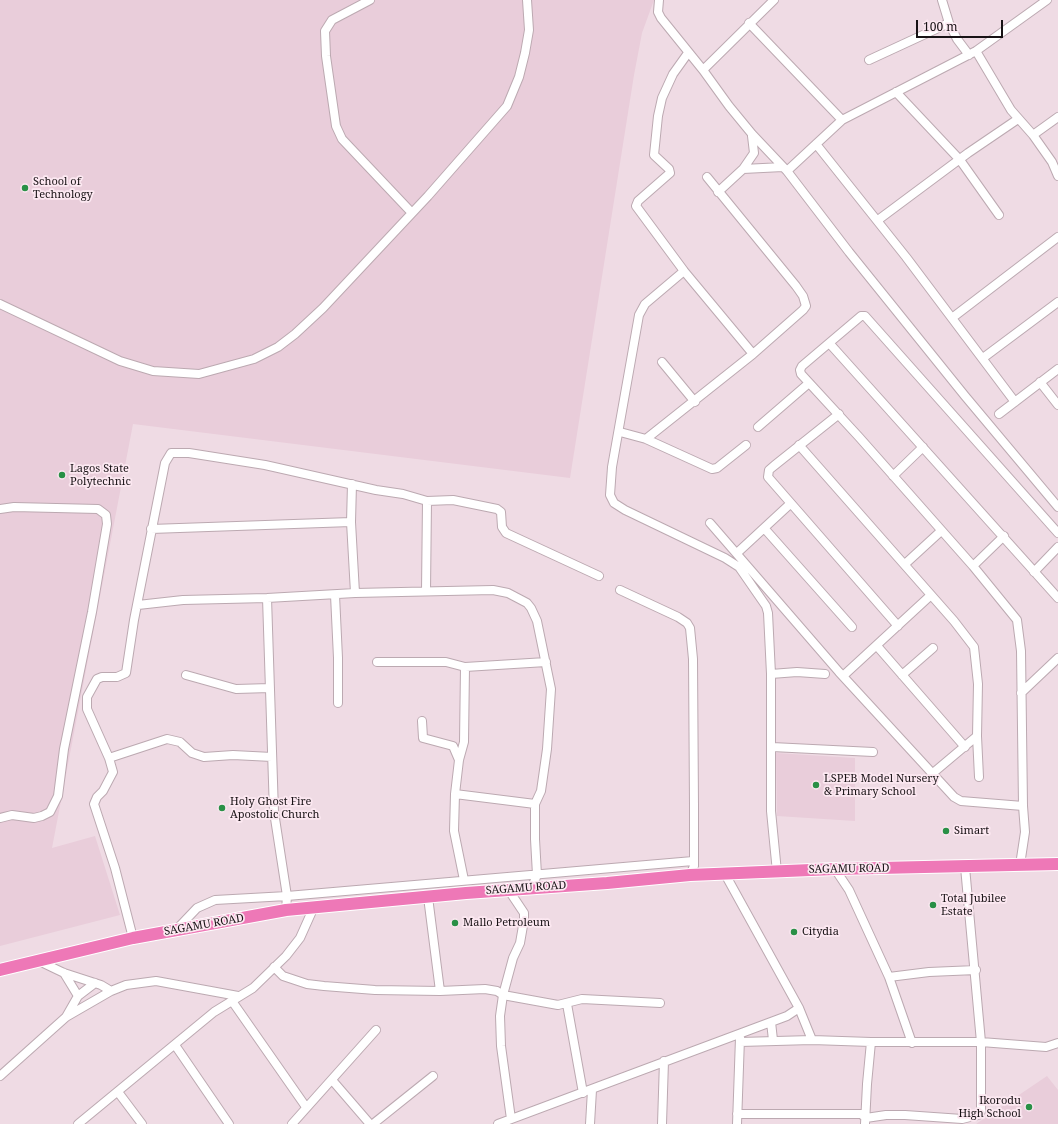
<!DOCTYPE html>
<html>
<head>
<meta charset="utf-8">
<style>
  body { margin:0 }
  #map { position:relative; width:1058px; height:1124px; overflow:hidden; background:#efdbe4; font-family:"Noto Serif",serif }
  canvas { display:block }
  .scale { position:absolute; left:916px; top:20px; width:87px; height:18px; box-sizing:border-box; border:2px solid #181215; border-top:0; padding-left:5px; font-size:12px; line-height:14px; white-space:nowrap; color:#181215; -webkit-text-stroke:3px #fce8f1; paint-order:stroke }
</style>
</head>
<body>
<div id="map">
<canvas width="1058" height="1124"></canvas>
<div class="scale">100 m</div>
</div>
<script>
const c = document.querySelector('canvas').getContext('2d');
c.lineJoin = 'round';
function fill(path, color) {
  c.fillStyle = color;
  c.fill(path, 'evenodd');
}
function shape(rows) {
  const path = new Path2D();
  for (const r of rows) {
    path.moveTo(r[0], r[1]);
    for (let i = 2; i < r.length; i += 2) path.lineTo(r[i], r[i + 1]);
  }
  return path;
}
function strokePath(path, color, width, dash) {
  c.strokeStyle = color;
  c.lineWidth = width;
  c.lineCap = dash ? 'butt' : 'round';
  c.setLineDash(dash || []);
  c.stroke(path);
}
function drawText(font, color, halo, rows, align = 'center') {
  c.font = font + ' "Noto Serif",serif';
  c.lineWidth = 3.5;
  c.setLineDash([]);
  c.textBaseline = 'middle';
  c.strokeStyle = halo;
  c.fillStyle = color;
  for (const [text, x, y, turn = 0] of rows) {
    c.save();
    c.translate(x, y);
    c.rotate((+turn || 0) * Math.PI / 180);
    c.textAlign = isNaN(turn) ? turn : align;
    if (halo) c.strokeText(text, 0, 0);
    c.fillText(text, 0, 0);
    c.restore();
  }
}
fill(shape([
  [0,0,654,0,642,33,634,75,570,478,133,424,52,848,95,836,120,915,0,946],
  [776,753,855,758,855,821,777,816],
  [1047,1076,1058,1090,1058,1124,976,1124]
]), '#e9cdda');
const minor = shape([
  [370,0,332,20,325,31,326,56,336,126,342,139,412,213],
  [659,0,658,12,661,18,703,70,729,106,752,134,787,171,849,252,965,396,1058,507],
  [942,0,949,23,957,39,969,55],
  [749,23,842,120],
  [976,51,1011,110,1033,135,1052,162,1058,176],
  [688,53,673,74,662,98,658,116,654,155,669,169,670,173,638,201,636,206,684,271,753,354],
  [869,60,949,23],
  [703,70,774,0],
  [896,92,960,160,999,215],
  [1033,135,1058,117],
  [816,144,906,257,1015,402],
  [743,169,754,153,752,136],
  [787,171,842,120,976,51,1047,0],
  [718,192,743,169,783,167],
  [878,220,968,153,1018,119],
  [684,271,645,304,639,315,612,467,610,495,614,503,625,510,725,558,739,567,766,606,768,613,771,674,771,811,777,872],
  [0,304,120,361,153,371,199,374,254,359,278,347,295,334,323,308,428,196,507,106,519,77,525,53,529,30,527,0],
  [952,318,1058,237],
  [830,344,1058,598],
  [983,358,1058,302],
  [662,362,695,402],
  [1040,382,1058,405],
  [839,414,775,465,769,470,768,477,898,626],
  [999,414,1058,369],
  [758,427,809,383],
  [620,432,646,439,712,469,717,468,746,445],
  [646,439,753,354,803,310,806,306,803,296,796,286,707,177],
  [799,445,954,621,974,647,978,684,977,736,933,773],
  [893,476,923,447],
  [352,484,351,522,355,593],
  [0,509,14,507,98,509,106,515,107,524,92,612,64,749,58,796,50,812,42,816,34,818,12,815,0,818],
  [710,523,839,672,954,797,961,801,1023,806],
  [764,528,852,627],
  [151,529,351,522],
  [737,553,790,504],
  [905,564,941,531],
  [973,566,1004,536],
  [1034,572,1058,547],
  [620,590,678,617,687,623,690,628,693,659,694,806,694,866,690,875],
  [426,591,427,501],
  [335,595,338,658,338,703],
  [267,598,274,812,287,896,286,910],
  [138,605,183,600,267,598,355,593,493,590,508,593,527,603,531,608,537,621,551,689,547,749,541,791,535,804,535,839,537,875,532,887],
  [877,646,965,747],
  [377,662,446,662,465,667,546,662],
  [771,674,797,672,825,674],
  [186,675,236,689,270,688],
  [902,675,933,648],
  [843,676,931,595],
  [1021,693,1058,658],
  [422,721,423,738,453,746,459,760],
  [977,736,979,777],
  [772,747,873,752],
  [109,758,167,739,180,742,192,753,204,757,233,755,272,757],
  [455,794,535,804],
  [1020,865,1025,832,1023,806,1021,651,1017,620,973,566,859,437,801,374,800,370,802,366,861,316,865,316,1058,533],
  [835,869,849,890,889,977,912,1043],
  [725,874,799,1008,812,1040],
  [464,880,454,831,455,794,459,760,464,742,465,667],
  [508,889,524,913,524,920,520,943,513,958,503,995,558,1005,582,999,660,1003],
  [428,897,440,991],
  [177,929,197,908,215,900,287,896,693,861],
  [133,938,115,868,94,804,97,797,103,791,113,772,109,758,87,709,87,697,97,679,102,677,117,677,126,673,134,620,165,463,171,453,189,453,265,465,376,490,403,494,427,501,453,500,497,509,501,512,502,527,506,533,599,576],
  [39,961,64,973,101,985,111,991],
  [274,967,283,976,307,984,324,986,375,990,440,991,485,989,497,991,503,995,500,1016,501,1046,511,1119],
  [64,973,78,996],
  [889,977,929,972,976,970],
  [232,1001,306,1107],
  [567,1004,583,1093],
  [66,1017,78,996,95,983],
  [771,1022,773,1040],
  [740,1042,812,1040,871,1042,981,1042,1046,1047,1058,1043],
  [175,1045,229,1124],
  [0,1076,66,1017,111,991,126,985,156,981,238,996],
  [332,1080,370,1124],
  [118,1092,142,1124],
  [737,1114,861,1114,866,1118,886,1115,905,1115,962,1119,978,1115,981,1111,981,1042,965,867],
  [78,1124,214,1012,253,988,286,956,300,938,313,909],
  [292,1124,376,1030],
  [373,1124,433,1076],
  [498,1124,787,1016,799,1008],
  [590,1124,592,1090],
  [662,1124,664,1061],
  [737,1124,740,1038],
  [865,1124,867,1084,871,1042]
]);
const highway = shape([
  [0,970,133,938,286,910,466,893,607,883,690,875,835,869,1058,864]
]);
strokePath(minor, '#bca9b1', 10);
strokePath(highway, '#fff', 14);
strokePath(minor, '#fff', 8);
strokePath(highway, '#ee78b7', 12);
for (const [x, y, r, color] of [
  [25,188,4,"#299046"],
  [62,475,4,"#299046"],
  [816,785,4,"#299046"],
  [222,808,4,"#299046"],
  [946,831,4,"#299046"],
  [933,905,4,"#299046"],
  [455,923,4,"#299046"],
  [794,932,4,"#299046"],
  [1029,1107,4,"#299046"]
]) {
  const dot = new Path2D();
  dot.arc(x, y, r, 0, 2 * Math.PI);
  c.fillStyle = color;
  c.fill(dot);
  strokePath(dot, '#fce8f1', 1.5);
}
drawText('11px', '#181215', '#fce8f1', [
  ["School of",33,182],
  ["Technology",33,195],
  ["Lagos State",70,469],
  ["Polytechnic",70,482],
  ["LSPEB Model Nursery",824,779],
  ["& Primary School",824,792],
  ["Holy Ghost Fire",230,802],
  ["Apostolic Church",230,815],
  ["Simart",954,831],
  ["Total Jubilee",941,899],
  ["Estate",941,912],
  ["Mallo Petroleum",463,923],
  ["Citydia",802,932],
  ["Ikorodu",1021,1101,"right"],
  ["High School",1021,1114,"right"]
], 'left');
drawText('11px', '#181215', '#fce8f1', [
  ["SAGAMU ROAD",849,869,-1],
  ["SAGAMU ROAD",526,888,-4],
  ["SAGAMU ROAD",204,925,-10]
]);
</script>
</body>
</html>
